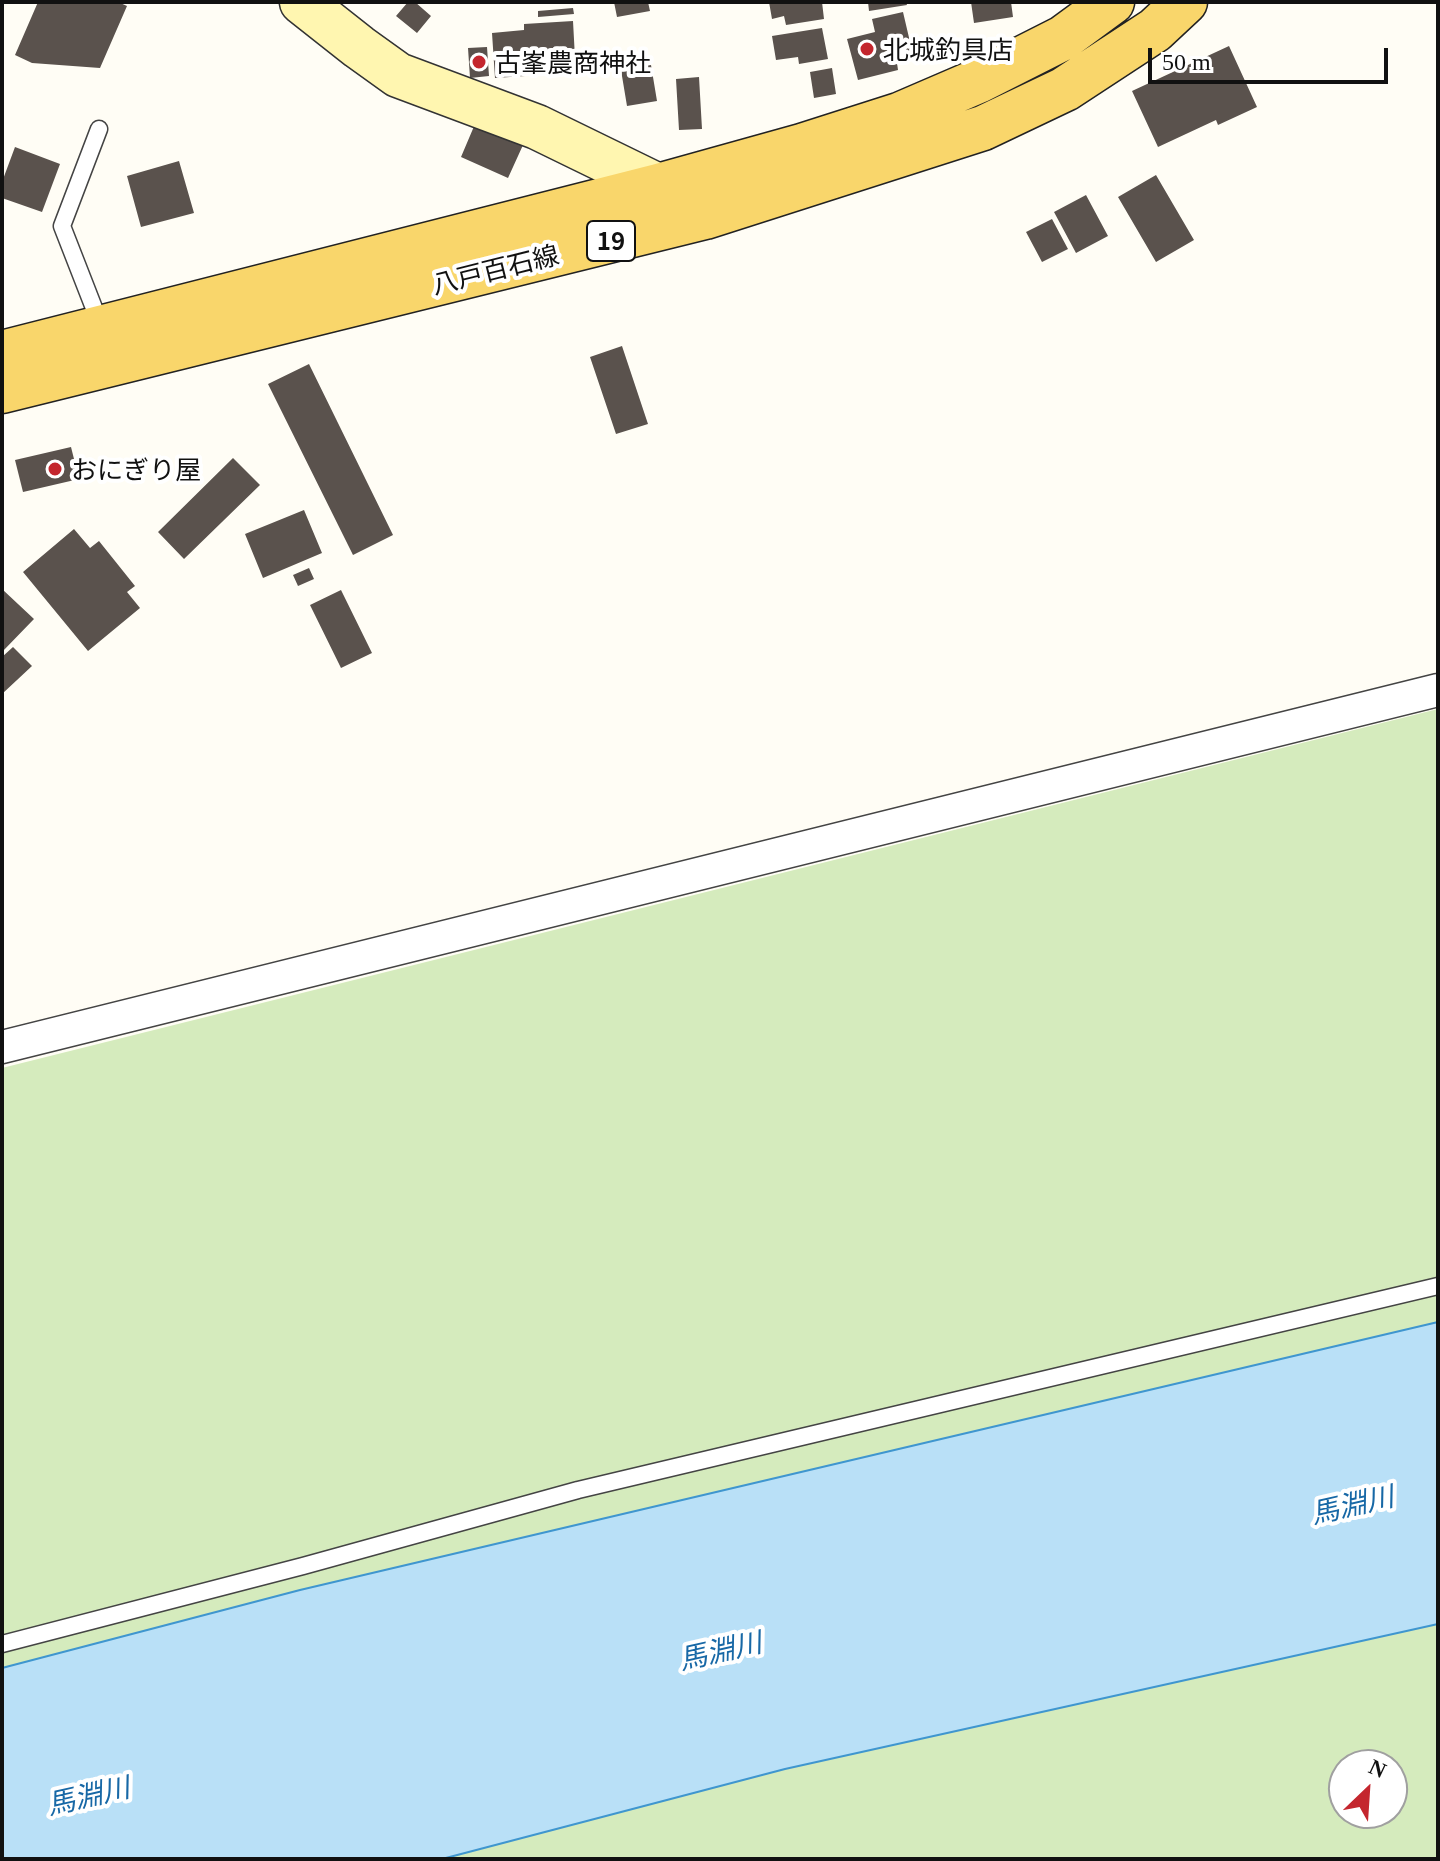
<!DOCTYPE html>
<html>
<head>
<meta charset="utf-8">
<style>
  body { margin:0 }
  #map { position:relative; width:1440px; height:1861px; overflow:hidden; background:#fffdf5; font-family:Georgia,serif }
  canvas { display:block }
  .frame { position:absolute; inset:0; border:4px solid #111; pointer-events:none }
  .north { position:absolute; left:1328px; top:1749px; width:80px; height:80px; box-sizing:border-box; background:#fff; border:2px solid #a0a0a0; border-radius:50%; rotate:25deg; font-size:22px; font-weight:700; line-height:32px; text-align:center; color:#111 }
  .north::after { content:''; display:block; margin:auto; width:28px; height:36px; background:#c4262e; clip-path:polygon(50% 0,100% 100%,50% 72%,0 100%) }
  .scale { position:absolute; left:1148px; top:48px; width:240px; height:36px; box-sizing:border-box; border:4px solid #111; border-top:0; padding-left:10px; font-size:24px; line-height:28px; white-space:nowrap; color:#111; -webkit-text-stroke:6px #fff; paint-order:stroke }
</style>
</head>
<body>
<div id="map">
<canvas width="1440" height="1861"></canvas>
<div class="frame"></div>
<div class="north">N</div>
<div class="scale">50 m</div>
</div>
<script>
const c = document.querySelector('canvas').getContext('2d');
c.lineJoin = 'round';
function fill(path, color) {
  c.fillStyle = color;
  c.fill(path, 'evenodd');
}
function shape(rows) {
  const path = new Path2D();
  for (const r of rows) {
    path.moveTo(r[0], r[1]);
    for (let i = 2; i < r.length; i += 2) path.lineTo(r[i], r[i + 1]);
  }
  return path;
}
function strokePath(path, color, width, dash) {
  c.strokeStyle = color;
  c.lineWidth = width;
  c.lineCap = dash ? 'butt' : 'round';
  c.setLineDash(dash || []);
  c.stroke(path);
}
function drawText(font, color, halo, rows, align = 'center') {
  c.font = font + ' Georgia,"Noto Sans JP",serif';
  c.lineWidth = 8;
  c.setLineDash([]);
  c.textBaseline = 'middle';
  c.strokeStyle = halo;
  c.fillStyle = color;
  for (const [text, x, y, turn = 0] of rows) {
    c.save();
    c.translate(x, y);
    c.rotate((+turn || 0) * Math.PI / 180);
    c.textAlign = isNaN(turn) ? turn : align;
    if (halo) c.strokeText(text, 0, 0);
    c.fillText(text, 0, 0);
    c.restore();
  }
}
fill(shape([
  [1438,709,1438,1322,300,1590,2,1668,2,1068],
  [1438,1624,1438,1859,442,1859,785,1769],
  [1344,1765,1392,1765,1392,1813,1344,1813]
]), '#d5ebbd');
const water = shape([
  [1438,1322,1438,1624,785,1769,442,1859,2,1859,2,1668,300,1590,1438,1322]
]);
fill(water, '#b9e0f7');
strokePath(water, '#3f96cf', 2);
fill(shape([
  [38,2,118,2,127,6,100,68,32,63,15,55],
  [408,2,415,2,431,16,417,33,396,16],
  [614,2,648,2,650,11,617,17],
  [769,2,822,2,824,19,786,25,784,16,772,19],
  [868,2,906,2,907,5,869,11],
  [971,2,1011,2,1013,17,974,23],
  [573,8,574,14,538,17,538,11],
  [903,12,914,59,897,63,898,70,858,80,847,39,875,32,872,19],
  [573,21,575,58,569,59,570,73,495,78,492,33,524,30,524,24],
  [822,28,828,59,799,64,798,57,776,60,772,36],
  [1229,46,1257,107,1218,125,1216,120,1158,147,1132,91],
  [487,47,489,76,470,78,468,48],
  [651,65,657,101,627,106,621,70],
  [832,68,836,94,814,98,810,72],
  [699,77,702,129,679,130,676,79],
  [475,124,523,145,508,178,461,157],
  [15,147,60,164,42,212,2,198,2,182],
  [179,161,194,213,141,227,127,176],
  [1156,175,1194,240,1156,262,1118,197],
  [1086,195,1108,236,1076,253,1054,212],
  [1052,219,1068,249,1042,262,1026,232],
  [622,346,648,424,616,434,590,357],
  [309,364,393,535,353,555,268,384],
  [71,447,79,479,23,492,15,460],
  [233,458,260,485,184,559,158,532],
  [304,510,322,553,263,578,245,534],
  [74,529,90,548,99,541,135,586,127,592,140,608,88,651,23,572],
  [309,568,314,579,298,586,293,575],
  [2,589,34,619,2,652],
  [341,590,372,653,341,668,310,605],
  [13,647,32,666,2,694,2,657]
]), '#5a524d');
const lane = shape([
  [99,129,62,226,101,326],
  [2,1644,303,1566,578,1490,1438,1286]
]);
const street = shape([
  [2,1047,1438,690]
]);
const secondary = shape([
  [302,2,359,47,398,75,537,127,658,186,680,200]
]);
const primary = shape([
  [2,353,658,186,802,146,899,115,978,81,1063,38,1112,2],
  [2,391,705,217,983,128,1065,89,1155,30,1185,2]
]);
strokePath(lane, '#444', 19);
strokePath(street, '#444', 35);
strokePath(secondary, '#333', 47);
strokePath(primary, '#222', 47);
strokePath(lane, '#fff', 16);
strokePath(street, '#fff', 32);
strokePath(secondary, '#fff6b0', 44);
strokePath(primary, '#f9d66b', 44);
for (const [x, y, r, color] of [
  [867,49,8,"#c4262e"],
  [479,62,8,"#c4262e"],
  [55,469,8,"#c4262e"]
]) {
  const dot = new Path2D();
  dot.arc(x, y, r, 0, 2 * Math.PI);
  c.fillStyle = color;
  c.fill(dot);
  strokePath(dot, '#fff', 3);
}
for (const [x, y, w] of [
  [611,241,48]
]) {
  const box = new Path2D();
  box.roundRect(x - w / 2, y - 20, w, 40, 6);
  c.fillStyle = '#fff';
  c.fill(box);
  strokePath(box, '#111', 2);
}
drawText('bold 24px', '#111', null, [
  ["19",611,241]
]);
drawText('26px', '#111', '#fff', [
  ["北城釣具店",883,49],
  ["古峯農商神社",495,62],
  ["おにぎり屋",71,469]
], 'left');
drawText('26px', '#111', '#fff', [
  ["八戸百石線",495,269,-14]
]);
drawText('italic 28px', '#1768a6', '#fff', [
  ["馬淵川",1352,1504,-13],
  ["馬淵川",720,1650,-13],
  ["馬淵川",88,1795,-13]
]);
</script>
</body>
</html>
